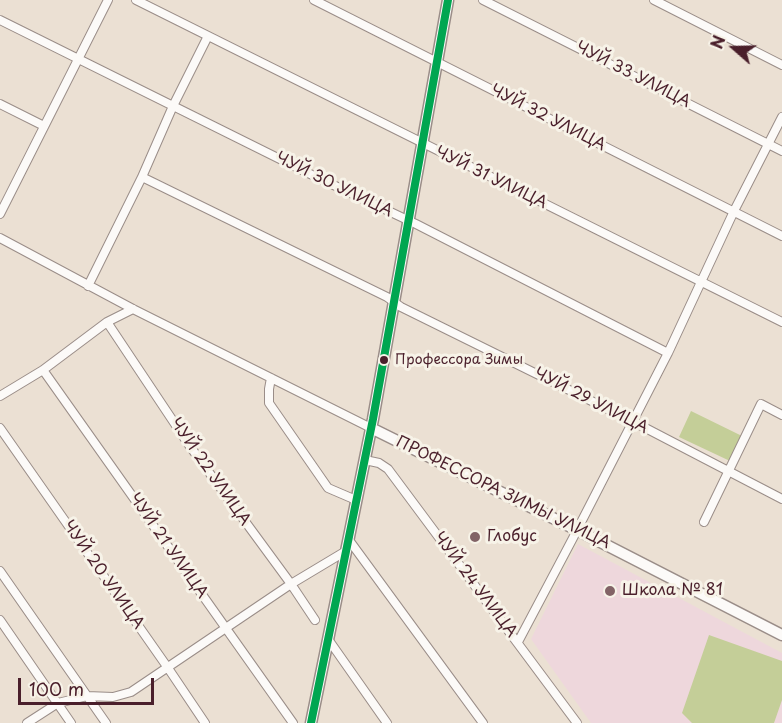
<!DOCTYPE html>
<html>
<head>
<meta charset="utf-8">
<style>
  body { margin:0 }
  #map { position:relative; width:782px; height:723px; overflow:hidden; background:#ebe0d3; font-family:"Playpen Sans",sans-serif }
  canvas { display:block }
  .north { position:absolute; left:704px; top:18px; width:60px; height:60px; -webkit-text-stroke:4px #f7f3e8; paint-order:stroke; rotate:290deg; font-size:16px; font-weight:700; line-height:24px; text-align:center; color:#4a1f2b }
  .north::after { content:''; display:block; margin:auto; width:21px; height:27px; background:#4a1f2b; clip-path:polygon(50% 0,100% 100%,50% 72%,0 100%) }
  .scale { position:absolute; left:18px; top:678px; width:136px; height:27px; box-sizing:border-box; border:3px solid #4a1f2b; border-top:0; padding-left:8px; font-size:18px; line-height:21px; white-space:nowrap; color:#4a1f2b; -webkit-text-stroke:4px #f7f3e8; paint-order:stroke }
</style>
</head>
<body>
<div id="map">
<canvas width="782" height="723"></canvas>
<div class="north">N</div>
<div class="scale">100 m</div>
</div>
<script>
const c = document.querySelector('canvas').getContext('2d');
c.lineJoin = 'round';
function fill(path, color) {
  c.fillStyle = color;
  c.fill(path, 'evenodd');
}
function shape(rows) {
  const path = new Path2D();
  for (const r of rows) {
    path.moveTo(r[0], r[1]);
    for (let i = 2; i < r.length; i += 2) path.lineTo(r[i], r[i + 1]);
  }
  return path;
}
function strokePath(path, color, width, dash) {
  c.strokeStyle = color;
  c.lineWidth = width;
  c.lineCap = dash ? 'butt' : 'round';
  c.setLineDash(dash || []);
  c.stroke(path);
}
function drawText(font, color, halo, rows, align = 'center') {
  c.font = font + ' "Playpen Sans",sans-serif';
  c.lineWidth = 6;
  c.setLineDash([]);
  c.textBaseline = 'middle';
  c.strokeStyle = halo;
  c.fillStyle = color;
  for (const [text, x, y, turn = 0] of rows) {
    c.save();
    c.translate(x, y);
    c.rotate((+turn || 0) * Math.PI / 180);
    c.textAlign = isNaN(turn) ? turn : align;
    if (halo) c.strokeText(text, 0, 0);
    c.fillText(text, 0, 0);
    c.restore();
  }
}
fill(shape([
  [578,544,782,653,782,723,591,723,531,639]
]), '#eed7dc');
fill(shape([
  [691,411,742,436,730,461,679,437],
  [709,635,782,661,782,700,774,723,692,723,682,713]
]), '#c4ce98');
const minor = shape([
  [136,0,782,322],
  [314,0,782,236],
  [483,0,782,151],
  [654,0,782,65],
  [0,20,308,173,416,224,668,353],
  [0,104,44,126],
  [142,177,387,297,401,307,632,421,782,499],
  [0,214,108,0],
  [0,238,133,309,371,428],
  [88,286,142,177,173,106,208,36],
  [107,322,189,445,291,584,315,620],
  [43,370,293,723],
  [271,378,269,389,269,403,328,488,356,500],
  [0,396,43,370,107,322,133,309],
  [0,428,168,668,205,723],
  [365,460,379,463,388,469,577,723],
  [704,522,761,404,782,415],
  [349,540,483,723],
  [0,571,106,723],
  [0,620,71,723],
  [328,639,387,723],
  [518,642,573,538,668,353,734,211,782,117],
  [27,723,58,703,87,696,113,697,131,692,291,584,346,551]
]);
const tertiary = shape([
  [371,428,577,530,782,635],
  [311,723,373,419,448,0]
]);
strokePath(minor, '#9a8d88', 10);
strokePath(tertiary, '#9a8d88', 13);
strokePath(minor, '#fcfaf8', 8);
strokePath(tertiary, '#fcfaf8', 10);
strokePath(shape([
  [311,723,373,419,448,0]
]), '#00a651', 8);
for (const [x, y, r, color] of [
  [384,360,5,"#4a1f2b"],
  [475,537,6,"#826366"],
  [610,591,6,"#826366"]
]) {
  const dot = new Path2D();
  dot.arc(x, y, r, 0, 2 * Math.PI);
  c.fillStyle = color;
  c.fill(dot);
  strokePath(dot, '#f7f3e8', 2);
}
drawText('14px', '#4a1f2b', '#f7f3e8', [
  ["Профессора Зимы",395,360]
], 'left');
drawText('16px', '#4a1f2b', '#f7f3e8', [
  ["ЧУЙ 33 УЛИЦА",633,75,27],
  ["ЧУЙ 32 УЛИЦА",548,118,27],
  ["ЧУЙ 31 УЛИЦА",491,178,26],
  ["ЧУЙ 30 УЛИЦА",334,185,26],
  ["ЧУЙ 29 УЛИЦА",591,401,27],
  ["ЧУЙ 22 УЛИЦА",210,472,55],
  ["ПРОФЕССОРА ЗИМЫ УЛИЦА",503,493,26],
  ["ЧУЙ 21 УЛИЦА",168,546,55],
  ["ЧУЙ 20 УЛИЦА",103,575,55],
  ["ЧУЙ 24 УЛИЦА",475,585,53]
]);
drawText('16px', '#4a1f2b', '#f7f3e8', [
  ["Глобус",487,537],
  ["Школа № 81",622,591]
], 'left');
</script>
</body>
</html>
